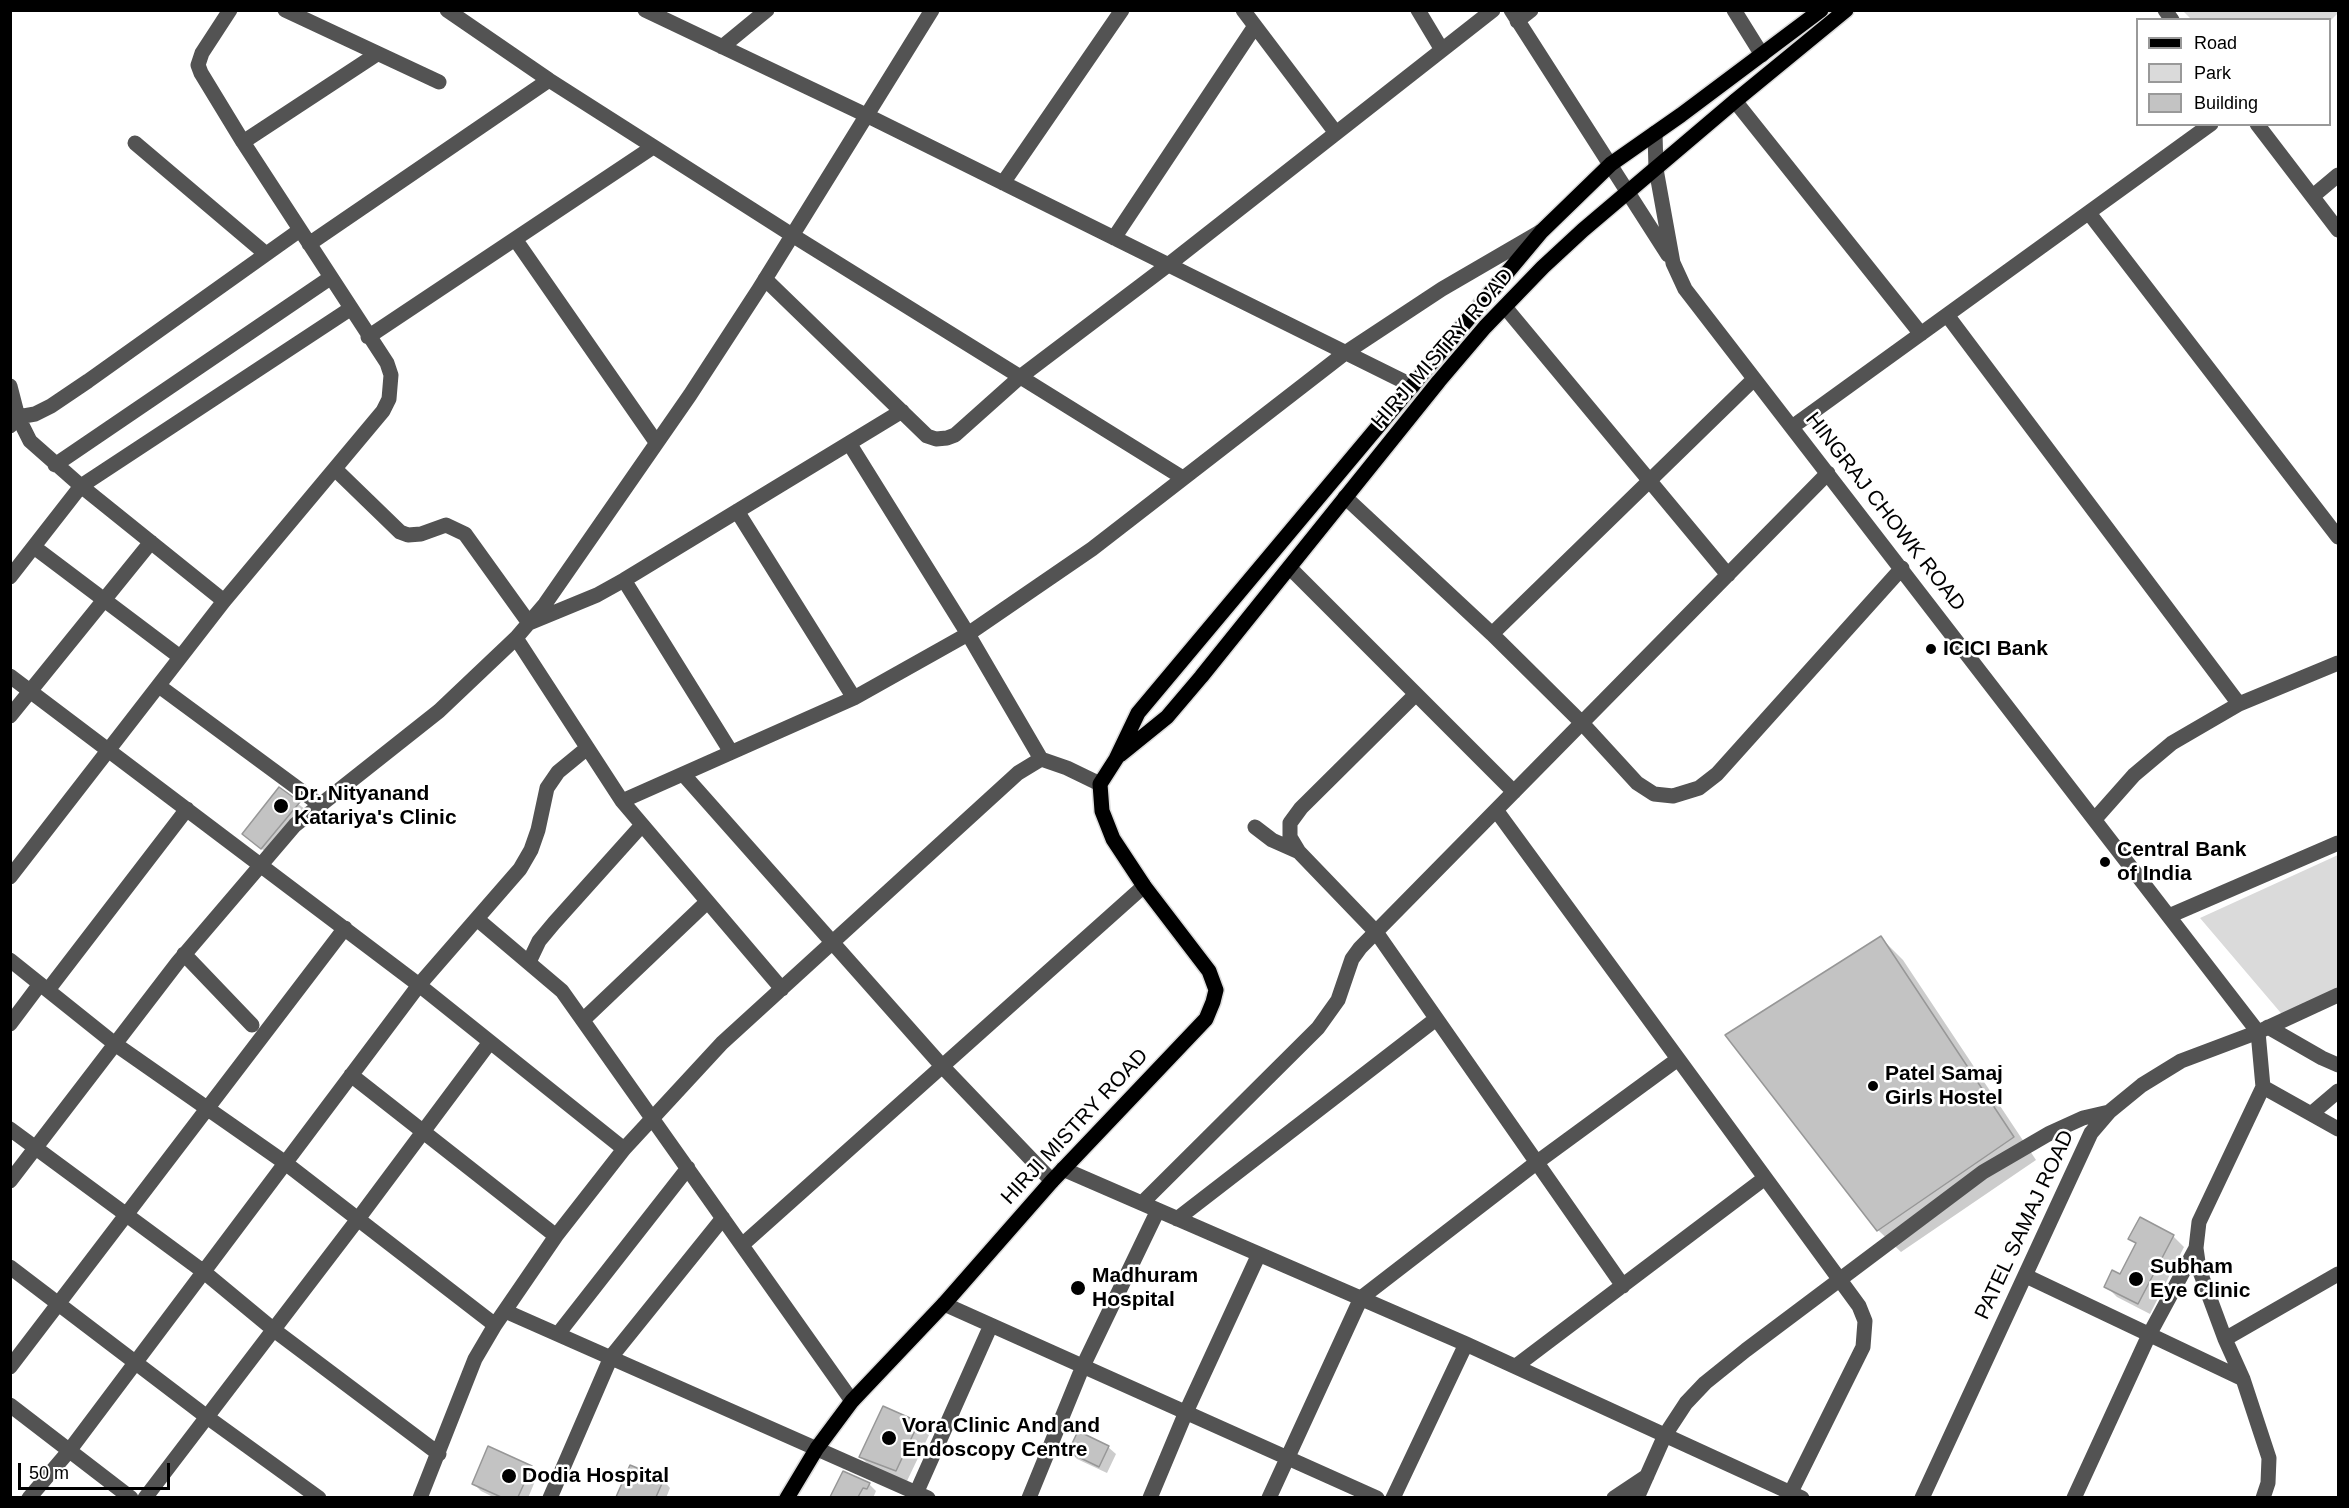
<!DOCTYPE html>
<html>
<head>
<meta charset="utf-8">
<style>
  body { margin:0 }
  #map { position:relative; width:2349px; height:1508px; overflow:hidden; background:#fff; font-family:Arial,sans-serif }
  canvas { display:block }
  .frame { position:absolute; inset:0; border:12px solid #000; pointer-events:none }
  .legend { position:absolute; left:2136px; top:18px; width:195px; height:108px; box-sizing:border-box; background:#fff; border:2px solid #999; margin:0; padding:8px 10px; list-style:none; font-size:18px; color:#000 }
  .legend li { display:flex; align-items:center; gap:12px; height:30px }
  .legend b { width:30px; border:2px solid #999 }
  .scale { position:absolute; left:18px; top:1463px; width:152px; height:27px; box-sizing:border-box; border:3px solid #000; border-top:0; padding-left:8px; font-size:18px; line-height:21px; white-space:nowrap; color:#000; -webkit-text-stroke:4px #fff; paint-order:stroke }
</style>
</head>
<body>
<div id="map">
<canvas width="2349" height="1508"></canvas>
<div class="frame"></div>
<ul class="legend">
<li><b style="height:8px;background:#000"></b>Road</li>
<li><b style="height:16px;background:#dadada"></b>Park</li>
<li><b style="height:16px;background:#c3c3c3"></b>Building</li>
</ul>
<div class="scale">50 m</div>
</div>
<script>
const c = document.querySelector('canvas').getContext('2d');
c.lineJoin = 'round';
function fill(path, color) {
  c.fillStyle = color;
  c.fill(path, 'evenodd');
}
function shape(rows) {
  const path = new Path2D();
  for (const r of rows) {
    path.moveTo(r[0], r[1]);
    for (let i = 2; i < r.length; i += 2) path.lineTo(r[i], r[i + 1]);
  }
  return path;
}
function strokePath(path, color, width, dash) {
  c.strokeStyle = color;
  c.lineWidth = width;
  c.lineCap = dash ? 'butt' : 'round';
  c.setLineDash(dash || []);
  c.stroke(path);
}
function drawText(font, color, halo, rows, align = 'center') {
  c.font = font + ' Arial,sans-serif';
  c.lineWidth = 5;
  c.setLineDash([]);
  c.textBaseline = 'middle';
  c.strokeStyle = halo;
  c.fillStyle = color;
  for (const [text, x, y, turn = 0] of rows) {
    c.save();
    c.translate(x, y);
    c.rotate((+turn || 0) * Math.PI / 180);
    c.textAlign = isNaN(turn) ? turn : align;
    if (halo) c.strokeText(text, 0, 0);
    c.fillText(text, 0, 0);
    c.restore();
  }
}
fill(shape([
  [2338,10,2338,13,2330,21,2191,19,2183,11],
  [2338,855,2338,992,2286,1019,2200,918]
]), '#dadada');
fill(shape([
  [279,789,306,810,269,855,244,834],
  [1881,938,1903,960,2036,1160,1901,1252,1878,1230],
  [2173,1236,2184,1247,2150,1314,2117,1297,2106,1286,2121,1276,2137,1245,2130,1239],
  [918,1424,929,1435,907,1481,872,1468,861,1457],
  [1108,1447,1116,1454,1107,1473,1077,1459,1070,1452],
  [531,1467,538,1474,528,1498,495,1498,481,1491,474,1484],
  [844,1473,869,1484,876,1491,873,1498,831,1498],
  [663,1480,670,1488,666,1498,634,1498,629,1495]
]), '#0003');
const building = shape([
  [279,787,300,802,261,849,242,834,279,787],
  [1881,936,2014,1137,1877,1231,1725,1035,1881,936],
  [2140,1217,2174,1235,2138,1304,2104,1287,2112,1270,2120,1274,2136,1243,2128,1239,2140,1217],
  [883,1406,919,1422,896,1471,859,1457,883,1406],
  [1078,1431,1109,1446,1099,1467,1068,1452,1078,1431],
  [488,1446,532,1466,518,1497,501,1497,472,1484,488,1446],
  [630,1465,664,1479,656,1497,616,1497,630,1465],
  [843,1471,870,1483,867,1489,863,1488,858,1497,830,1497,843,1471]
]);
fill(building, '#c3c3c3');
strokePath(building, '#979797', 1.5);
const major = shape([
  [1120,755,1167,717,1201,677,1439,381,1485,327,1543,267,1583,230,1735,101,1846,10],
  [787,1498,817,1448,852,1401,944,1304,1052,1181,1206,1019,1213,1002,1216,990,1209,971,1144,886,1113,839,1102,811,1100,784,1116,759,1138,713,1542,231,1611,164,1681,115,1821,10]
]);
strokePath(major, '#dbdbdb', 18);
strokePath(shape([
  [285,10,439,82],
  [447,10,549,80,792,235,1183,478],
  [645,10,866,115,1413,386],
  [1243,10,1336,133],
  [1418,10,1442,50],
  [1511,10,1668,255],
  [1734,10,1762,55],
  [2165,10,2172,20],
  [1517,21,1531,10],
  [722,47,767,10],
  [1735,101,1921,334],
  [2257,124,2338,230],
  [1655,133,1656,169,1673,263,1685,289,2258,1032,2263,1087,2199,1222,2196,1248,2199,1269,2225,1339,2243,1379,2269,1458,2268,1483,2263,1498],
  [243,142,377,54],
  [135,143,266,254],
  [1003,183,1122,10],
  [2313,196,2338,175],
  [2089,213,2338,537],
  [1114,238,1255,26],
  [515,239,656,442],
  [309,244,549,80],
  [765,279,927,436,936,439,947,438,955,435,1020,377,1168,265,1493,10],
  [1505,307,1728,575],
  [1947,315,2239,704],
  [368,337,653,147],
  [10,386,18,417,30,441,81,486,224,601],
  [10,426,18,417,35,414,51,406,88,381,300,230],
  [1792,427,2211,124],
  [849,443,968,634,1041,759],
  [55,465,330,278],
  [335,469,400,532,408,535,421,534,446,525,465,534,529,623,597,595,624,580,902,411],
  [1345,497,1492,634,1582,723,1637,783,1654,794,1673,796,1699,788,1717,774,1902,568],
  [737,511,854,698],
  [34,547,180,657],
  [1290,568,1514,792],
  [10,577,81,486,350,309],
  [624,580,731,752],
  [1492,634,1754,379],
  [516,638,622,801,782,989],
  [10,676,419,985,624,1149],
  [159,686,319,804],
  [1416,694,1301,808,1290,823,1290,837,1299,852,1376,932,1623,1286],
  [10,716,151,542],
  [683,774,942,1066,1052,1181],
  [622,801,854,698,968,634,1092,549,1345,353,1442,289,1540,232],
  [1496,810,1859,1306,1865,1321,1863,1347,1788,1498],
  [2095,819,2134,775,2172,743,2239,704,2338,663],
  [1255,827,1272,840,1299,852],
  [10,877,224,601,383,411,389,399,391,375,387,363,243,142,201,73,198,65,202,53,230,10],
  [2169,916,2338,843],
  [477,919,562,991,852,1401],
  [184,954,252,1025],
  [10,960,115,1044,284,1162,495,1325],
  [529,962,539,941,554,923,642,825],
  [48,990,187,809],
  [583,1020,707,902],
  [10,1024,40,984],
  [2268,1027,2322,1058,2338,1065],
  [351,1075,556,1236],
  [2263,1087,2338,1129],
  [2311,1114,2338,1091],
  [10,1129,204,1272,274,1330,439,1454],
  [1063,1169,1466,1344,1802,1498],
  [10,1181,178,962,295,825,439,711,516,638,545,604,690,395,759,289,932,10],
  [1142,1203,1318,1028,1338,1000,1352,959,1360,948,1828,473],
  [1177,1219,1436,1019],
  [742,1245,1144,886],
  [10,1267,207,1417,319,1498],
  [2026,1276,2243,1379],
  [944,1304,1377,1498],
  [505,1311,928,1498],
  [558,1334,688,1168],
  [2225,1339,2338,1274],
  [1516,1366,1765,1178],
  [10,1367,345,928],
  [10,1405,131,1498],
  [29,1498,69,1451,419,985,520,869,531,850,538,830,547,788,558,772,586,749],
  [145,1498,358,1219,490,1042],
  [420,1498,475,1359,495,1325,556,1236,624,1149,722,1043,1018,773,1041,759,1067,768,1100,784],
  [550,1498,611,1357,723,1218],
  [914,1498,991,1325],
  [1029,1498,1083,1366,1158,1210],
  [1150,1498,1186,1412,1259,1254],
  [1269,1498,1361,1298,1536,1163,1678,1059],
  [1393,1498,1466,1344],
  [1614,1498,1647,1476],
  [1637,1498,1665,1435,1686,1403,1705,1383,1746,1350,1983,1172,2050,1133,2083,1118,2109,1112],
  [1922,1498,2091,1133,2109,1112,2142,1085,2181,1061,2258,1032,2338,995],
  [2074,1498,2149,1335,2196,1248]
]), '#535353', 15);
strokePath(major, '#000', 15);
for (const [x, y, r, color] of [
  [1931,649,6,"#000"],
  [281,806,8,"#000"],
  [2105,862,6,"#000"],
  [1873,1086,6,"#000"],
  [2136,1279,8,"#000"],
  [1078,1288,8,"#000"],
  [889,1438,8,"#000"],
  [509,1476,8,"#000"]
]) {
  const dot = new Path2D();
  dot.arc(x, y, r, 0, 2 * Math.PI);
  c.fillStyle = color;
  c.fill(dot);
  strokePath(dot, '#fff', 2);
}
drawText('21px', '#000', '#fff', [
  ["HIRJI MISTRY ROAD",1443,349,-49],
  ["HINGRAJ CHOWK ROAD",1885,512,52],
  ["HIRJI MISTRY ROAD",1075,1127,-47],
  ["PATEL SAMAJ ROAD",2025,1225,-65]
]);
drawText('bold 21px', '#000', '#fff', [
  ["ICICI Bank",1943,649],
  ["Dr. Nityanand",294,794],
  ["Katariya's Clinic",294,818],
  ["Central Bank",2117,850],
  ["of India",2117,874],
  ["Patel Samaj",1885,1074],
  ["Girls Hostel",1885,1098],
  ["Subham",2150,1267],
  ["Eye Clinic",2150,1291],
  ["Madhuram",1092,1276],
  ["Hospital",1092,1300],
  ["Vora Clinic And and",902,1426],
  ["Endoscopy Centre",902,1450],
  ["Dodia Hospital",522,1476]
], 'left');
</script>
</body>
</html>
